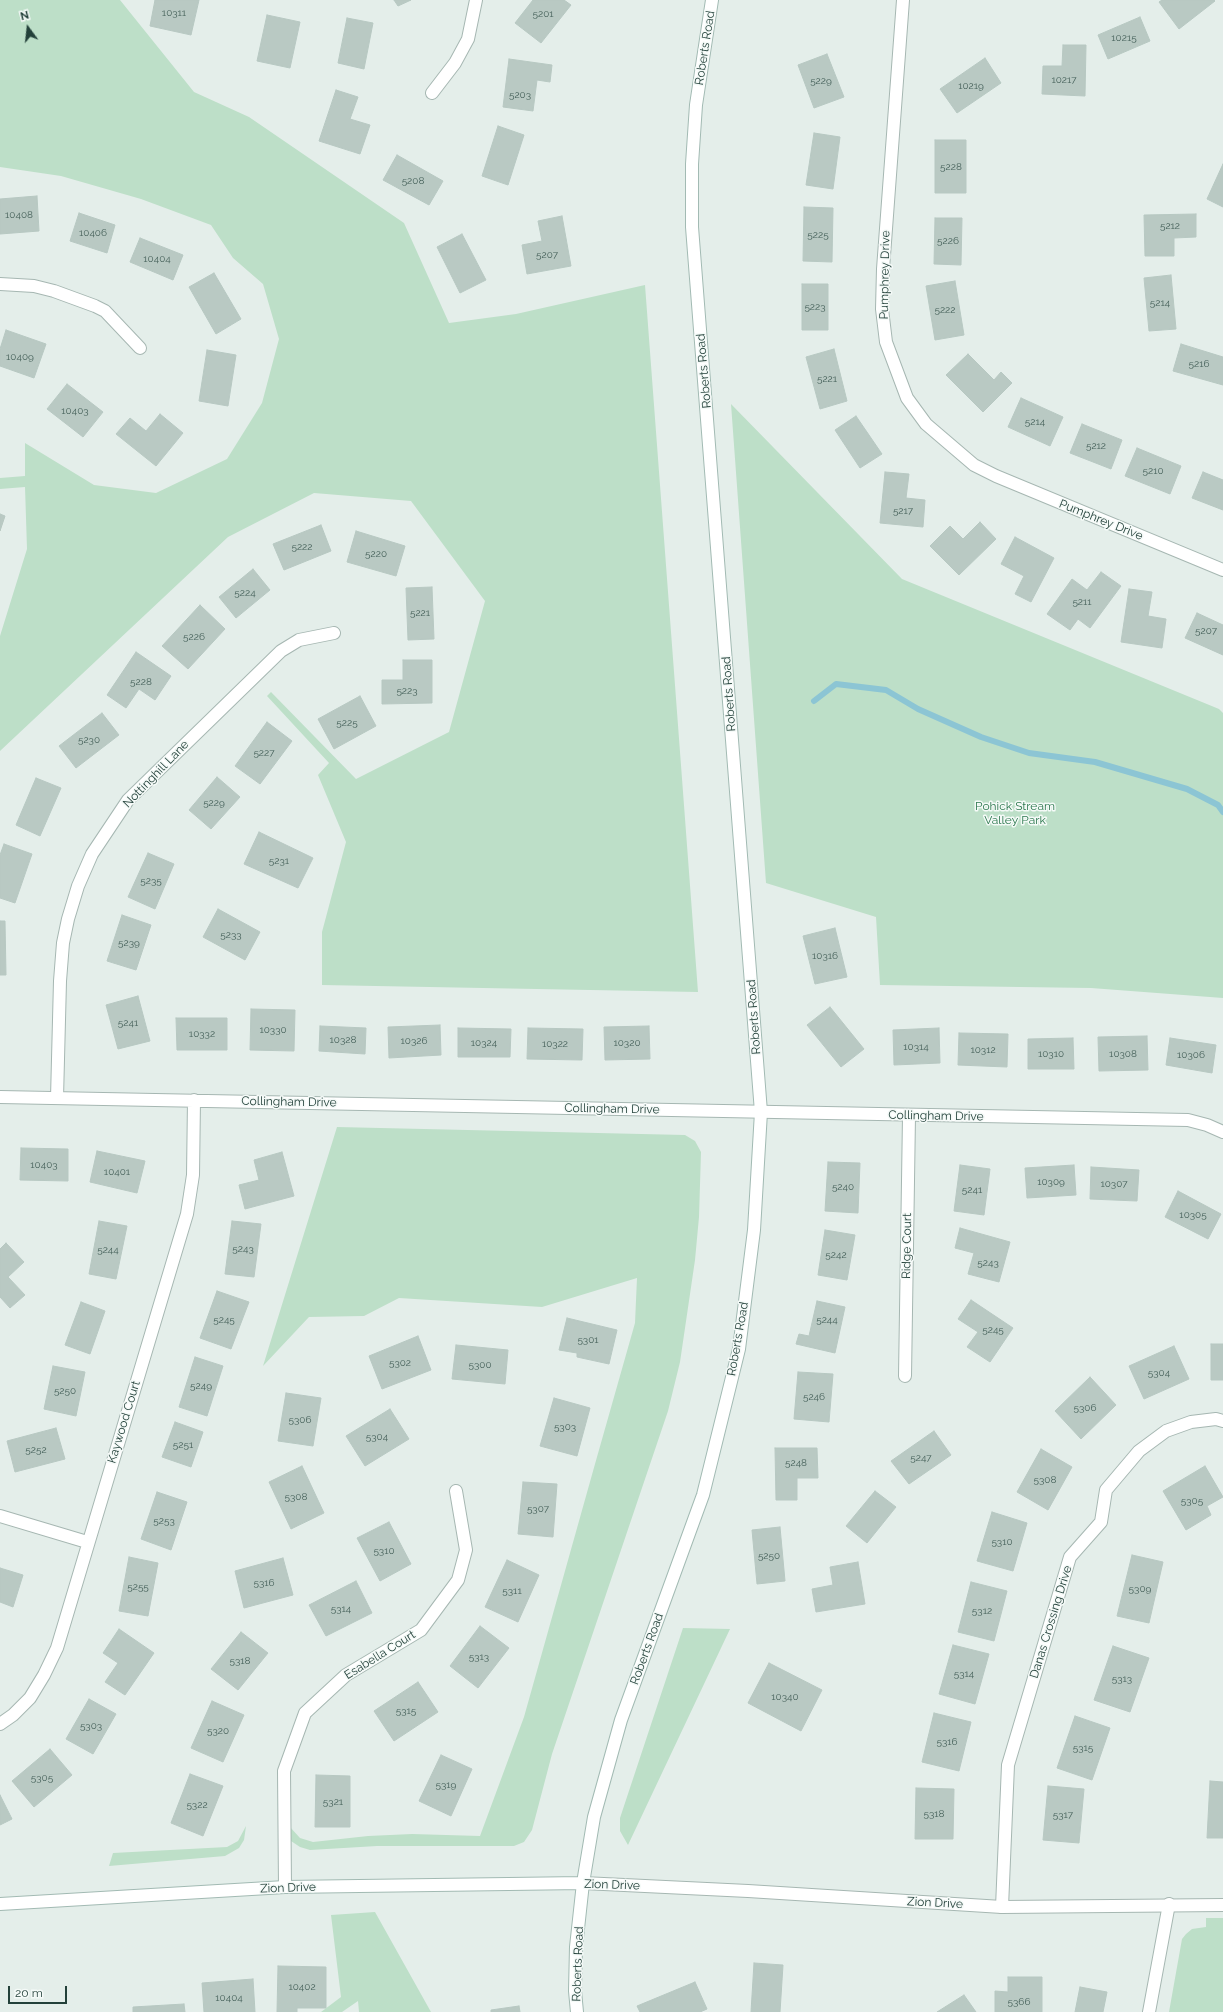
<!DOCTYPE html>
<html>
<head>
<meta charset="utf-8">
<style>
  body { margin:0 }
  #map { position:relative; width:1223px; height:2012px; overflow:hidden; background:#e4eeea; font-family:Raleway,sans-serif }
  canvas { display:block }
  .north { position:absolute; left:8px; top:8px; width:40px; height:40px; -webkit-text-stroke:3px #f5faf8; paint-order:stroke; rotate:345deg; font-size:11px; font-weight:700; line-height:16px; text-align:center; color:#23413a }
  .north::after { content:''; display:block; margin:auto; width:14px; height:18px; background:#23413a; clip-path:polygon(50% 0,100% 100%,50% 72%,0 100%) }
  .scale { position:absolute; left:8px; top:1986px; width:59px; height:18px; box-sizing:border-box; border:2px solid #23413a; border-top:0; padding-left:5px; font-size:12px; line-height:14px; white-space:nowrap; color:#23413a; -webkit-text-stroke:3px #f5faf8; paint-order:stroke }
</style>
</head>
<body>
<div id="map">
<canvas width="1223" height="2012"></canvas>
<div class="north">N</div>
<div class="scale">20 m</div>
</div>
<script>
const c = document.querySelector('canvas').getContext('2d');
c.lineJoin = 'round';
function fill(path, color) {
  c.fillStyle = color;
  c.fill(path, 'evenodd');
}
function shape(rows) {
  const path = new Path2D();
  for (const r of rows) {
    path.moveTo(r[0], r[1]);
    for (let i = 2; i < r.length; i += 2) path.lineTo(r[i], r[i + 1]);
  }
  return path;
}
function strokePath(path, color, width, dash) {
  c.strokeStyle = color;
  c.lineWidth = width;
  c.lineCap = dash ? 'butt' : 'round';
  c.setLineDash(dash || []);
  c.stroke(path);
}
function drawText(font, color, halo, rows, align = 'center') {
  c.font = font + ' Raleway,sans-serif';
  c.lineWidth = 3;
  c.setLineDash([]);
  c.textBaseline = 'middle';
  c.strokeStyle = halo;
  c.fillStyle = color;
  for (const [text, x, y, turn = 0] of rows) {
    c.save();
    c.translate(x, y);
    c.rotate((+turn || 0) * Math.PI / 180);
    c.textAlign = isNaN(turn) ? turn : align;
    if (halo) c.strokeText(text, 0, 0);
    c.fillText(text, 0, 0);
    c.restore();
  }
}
fill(shape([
  [0,0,120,0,194,92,249,117,404,223,449,323,516,314,645,285,698,992,322,985,322,932,346,842,318,775,329,763,267,696,271,692,356,779,449,732,485,601,411,501,314,493,228,537,0,751,0,636,27,549,25,487,0,489,0,478,25,476,25,443,94,485,156,493,227,459,262,403,279,339,263,284,233,258,211,225,141,199,61,176,0,167],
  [731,404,902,579,1219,709,1223,713,1223,998,1091,988,880,985,876,917,766,883],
  [337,1127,685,1135,695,1141,701,1152,699,1217,695,1260,680,1362,668,1411,552,1754,532,1830,524,1842,514,1846,377,1846,310,1850,300,1847,291,1841,287,1831,290,1827,300,1838,313,1842,368,1836,412,1834,480,1836,524,1717,595,1464,635,1323,637,1278,542,1307,399,1298,364,1316,309,1317,263,1366],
  [683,1628,730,1629,628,1845,620,1831,620,1818],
  [246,1826,244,1840,239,1848,225,1856,109,1866,113,1853,227,1847,238,1841],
  [375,1912,431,2012,359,2012,358,2001,342,2012,321,2012,341,1997,331,1915],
  [1206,1918,1223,1918,1223,2012,1169,2012,1182,1939,1186,1934,1192,1929,1206,1927]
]), '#bddfc8');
strokePath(shape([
  [814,701,836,684,886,690,918,709,981,737,1029,753,1095,762,1187,789,1218,805,1223,812]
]), '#8cc5d4', 6);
const building = shape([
  [155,0,199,0,191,35,150,26,155,0],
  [394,0,411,0,398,6,394,0],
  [533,0,564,0,571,5,541,43,515,23,533,0],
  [1162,0,1214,0,1215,1,1179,29,1159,2,1162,0],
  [267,15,300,22,290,68,257,61,267,15],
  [1140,17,1150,41,1108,59,1098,35,1140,17],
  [347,18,373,23,364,69,338,63,347,18],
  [1063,45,1086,45,1085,96,1042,94,1043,66,1062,66,1063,45],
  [827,54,844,97,814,108,798,65,827,54],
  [985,58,1001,83,957,113,940,89,985,58],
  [509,59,552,65,550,82,537,80,533,111,503,107,509,59],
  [336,90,358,97,350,119,370,125,360,154,319,141,336,90],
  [498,126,524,135,508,185,482,176,498,126],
  [814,133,840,137,833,189,806,185,814,133],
  [935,140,966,140,966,193,935,193,935,140],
  [397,155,443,181,429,205,383,180,397,155],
  [1223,164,1223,207,1207,199,1223,164],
  [37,196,39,231,0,234,0,199,37,196],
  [804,207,833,208,832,262,803,261,804,207],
  [79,213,115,225,107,253,70,241,79,213],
  [1196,214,1196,237,1174,238,1174,256,1145,256,1144,215,1196,214],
  [562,216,571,266,527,274,522,245,542,241,538,221,562,216],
  [935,218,962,218,961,265,934,264,935,218],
  [462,234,486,280,460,293,437,247,462,234],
  [140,238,183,255,173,280,130,262,140,238],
  [214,273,241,319,216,334,189,287,214,273],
  [1171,275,1176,329,1149,331,1144,278,1171,275],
  [955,281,964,335,935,340,926,286,955,281],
  [802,284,828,284,828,330,802,330,802,284],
  [6,330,46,344,34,378,0,366,0,349,6,330],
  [1181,344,1223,357,1223,385,1173,371,1181,344],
  [834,349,847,401,820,409,806,357,834,349],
  [207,350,236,355,228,406,199,401,207,350],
  [968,354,994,380,1001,372,1012,383,983,412,946,375,968,354],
  [67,384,103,412,83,437,47,409,67,384],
  [1021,398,1063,417,1050,446,1008,427,1021,398],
  [160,414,183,433,156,466,116,434,130,418,146,431,160,414],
  [856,416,882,454,860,468,835,430,856,416],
  [1082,424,1122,440,1111,469,1070,453,1082,424],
  [1137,448,1181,466,1170,494,1125,476,1137,448],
  [885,472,909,474,906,498,925,500,923,527,880,523,885,472],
  [1203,472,1223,480,1223,510,1192,498,1203,472],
  [0,514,5,516,0,531,0,514],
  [980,522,996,539,959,575,930,546,950,526,963,539,980,522],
  [321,525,331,551,284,570,273,544,321,525],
  [356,531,405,546,396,576,347,562,356,531],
  [1015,537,1054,558,1031,602,1015,594,1024,576,1001,564,1015,537],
  [253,569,270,590,236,618,219,597,253,569],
  [1101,572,1121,586,1090,628,1078,619,1070,630,1047,614,1072,579,1087,590,1101,572],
  [432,587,434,639,408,640,406,588,432,587],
  [1129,589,1152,592,1148,616,1166,619,1162,648,1121,642,1129,589],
  [200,605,225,629,188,669,162,646,200,605],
  [1197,613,1223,625,1223,655,1185,638,1197,613],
  [136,652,171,676,155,700,139,689,126,708,107,695,136,652],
  [403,660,432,660,432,703,382,704,382,680,403,680,403,660],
  [360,696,376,726,334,749,318,719,360,696],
  [102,713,119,735,76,768,59,746,102,713],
  [267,722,292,741,260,784,235,766,267,722],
  [217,777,240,797,211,829,189,810,217,777],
  [36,778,61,788,40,836,16,825,36,778],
  [259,832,313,858,298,888,244,864,259,832],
  [4,844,32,854,15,903,0,898,0,855,4,844],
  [148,853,174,864,155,909,128,897,148,853],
  [218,909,260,932,245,960,203,937,218,909],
  [122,915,151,925,136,970,107,961,122,915],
  [0,921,5,921,6,975,0,975,0,921],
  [835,928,847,977,815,984,803,936,835,928],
  [138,996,150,1041,118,1049,106,1005,138,996],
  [830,1007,864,1049,841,1067,807,1025,830,1007],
  [251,1009,295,1010,294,1051,250,1050,251,1009],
  [176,1018,227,1018,227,1050,177,1050,176,1018],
  [440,1025,441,1055,389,1058,388,1027,440,1025],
  [320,1026,366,1028,365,1054,319,1051,320,1026],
  [649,1026,650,1059,605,1060,604,1027,649,1026],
  [458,1028,511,1029,510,1057,458,1057,458,1028],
  [528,1028,583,1029,582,1060,527,1059,528,1028],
  [939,1028,940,1063,894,1065,893,1030,939,1028],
  [959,1033,1008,1034,1007,1067,958,1065,959,1033],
  [1147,1036,1148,1070,1099,1071,1098,1037,1147,1036],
  [1073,1038,1074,1069,1028,1069,1028,1039,1073,1038],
  [1170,1038,1216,1045,1212,1073,1166,1065,1170,1038],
  [21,1148,68,1149,68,1181,20,1180,21,1148],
  [97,1151,145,1161,137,1193,90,1182,97,1151],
  [282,1152,294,1196,245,1209,239,1185,259,1180,254,1160,282,1152],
  [828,1162,860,1163,858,1213,825,1211,828,1162],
  [960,1165,990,1169,984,1215,954,1211,960,1165],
  [1074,1165,1076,1195,1027,1198,1025,1168,1074,1165],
  [1091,1167,1139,1170,1137,1201,1090,1199,1091,1167],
  [1178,1191,1221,1214,1208,1239,1165,1217,1178,1191],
  [99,1221,127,1226,116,1279,89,1274,99,1221],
  [232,1221,261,1224,254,1277,225,1274,232,1221],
  [960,1228,1010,1242,999,1282,968,1274,974,1253,955,1248,960,1228],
  [825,1230,855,1235,847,1280,818,1275,825,1230],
  [6,1243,24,1262,8,1277,25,1295,10,1308,0,1297,0,1249,6,1243],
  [217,1291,249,1302,231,1349,200,1338,217,1291],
  [971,1300,1013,1328,990,1362,967,1347,978,1332,958,1319,971,1300],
  [817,1301,845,1307,835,1353,796,1344,799,1334,809,1336,817,1301],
  [81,1302,105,1311,90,1354,65,1345,81,1302],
  [567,1318,617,1330,609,1364,577,1357,577,1353,559,1350,567,1318],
  [418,1336,431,1370,382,1389,369,1356,418,1336],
  [1211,1344,1223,1344,1223,1380,1211,1380,1211,1344],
  [456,1345,508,1350,505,1384,452,1379,456,1345],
  [1174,1346,1189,1379,1144,1399,1129,1366,1174,1346],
  [195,1357,223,1366,207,1416,179,1407,195,1357],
  [53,1366,85,1372,76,1416,44,1409,53,1366],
  [798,1372,833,1374,829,1422,794,1419,798,1372],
  [1090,1377,1116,1405,1081,1439,1055,1411,1090,1377],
  [286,1393,321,1398,313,1446,278,1441,286,1393],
  [554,1398,590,1408,577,1456,540,1446,554,1398],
  [390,1409,409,1439,365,1466,346,1436,390,1409],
  [175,1422,203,1432,191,1467,162,1457,175,1422],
  [56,1428,65,1459,15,1472,7,1441,56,1428],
  [934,1431,951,1455,909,1484,891,1461,934,1431],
  [775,1448,817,1448,818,1478,797,1478,797,1500,776,1500,775,1448],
  [1041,1449,1072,1467,1048,1510,1017,1492,1041,1449],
  [302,1466,324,1513,291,1529,269,1482,302,1466],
  [1205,1466,1223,1497,1207,1506,1211,1515,1186,1530,1163,1491,1205,1466],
  [523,1482,557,1484,553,1537,518,1534,523,1482],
  [875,1491,896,1507,867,1543,846,1526,875,1491],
  [157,1492,187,1502,171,1550,141,1539,157,1492],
  [992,1512,1027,1523,1013,1571,977,1561,992,1512],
  [389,1522,411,1564,380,1581,357,1538,389,1522],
  [780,1527,785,1581,757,1584,752,1530,780,1527],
  [1132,1555,1163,1562,1149,1623,1117,1616,1132,1555],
  [129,1557,158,1563,148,1616,119,1611,129,1557],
  [283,1558,293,1595,244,1608,235,1571,283,1558],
  [507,1560,539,1575,518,1622,485,1607,507,1560],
  [858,1562,865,1604,816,1612,812,1589,833,1585,830,1567,858,1562],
  [0,1568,23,1575,13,1607,0,1602,0,1568],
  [356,1581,372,1613,326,1636,309,1605,356,1581],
  [971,1582,1007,1591,994,1641,958,1632,971,1582],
  [480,1626,509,1648,478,1688,450,1666,480,1626],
  [119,1629,154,1653,125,1695,105,1682,118,1663,103,1653,119,1629],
  [241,1632,268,1653,238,1690,211,1669,241,1632],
  [953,1645,989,1654,975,1704,939,1694,953,1645],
  [1113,1646,1149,1658,1130,1712,1094,1700,1113,1646],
  [769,1663,822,1690,801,1731,748,1703,769,1663],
  [418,1682,438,1712,394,1741,374,1711,418,1682],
  [89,1699,116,1714,93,1754,66,1739,89,1699],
  [212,1701,244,1715,223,1762,191,1748,212,1701],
  [934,1713,971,1722,959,1771,922,1762,934,1713],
  [1075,1716,1110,1728,1092,1780,1057,1768,1075,1716],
  [50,1749,72,1775,34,1807,12,1781,50,1749],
  [441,1755,472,1769,451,1816,419,1801,441,1755],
  [190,1774,223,1786,203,1836,171,1823,190,1774],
  [316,1775,350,1776,350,1827,315,1827,316,1775],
  [1210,1781,1223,1782,1223,1838,1207,1838,1210,1781],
  [1048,1786,1084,1789,1079,1843,1043,1840,1048,1786],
  [916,1788,954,1789,953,1839,915,1839,916,1788],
  [0,1795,12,1819,0,1825,0,1795],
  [754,1963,783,1965,780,2012,751,2012,754,1963],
  [278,1966,326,1967,326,2008,297,2008,297,2012,277,2012,278,1966],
  [1008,1977,1042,1977,1042,2012,995,2012,995,1991,1008,1992,1008,1977],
  [253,1979,255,2012,204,2012,202,1983,253,1979],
  [695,1982,707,2009,700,2012,640,2012,637,2006,695,1982],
  [1080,1987,1107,1992,1103,2012,1075,2012,1080,1987],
  [964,1995,976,2012,937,2012,964,1995],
  [184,2004,185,2012,133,2012,133,2007,184,2004],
  [519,2006,520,2012,491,2012,491,2010,519,2006]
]);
fill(building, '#b9c9c3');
strokePath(building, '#b7c8c2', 1);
const minor = shape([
  [903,0,883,269,882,309,886,342,907,398,926,424,974,465,996,476,1223,570],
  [432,93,455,63,468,39,476,0],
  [0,284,34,286,54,291,95,306,105,311,140,348],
  [0,1097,1188,1120,1207,1125,1223,1132],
  [57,1098,60,981,63,943,68,919,78,886,92,854,128,800,281,651,299,640,334,633],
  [905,1376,909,1116],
  [0,1516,87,1542],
  [0,1724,13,1715,30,1698,44,1675,57,1648,187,1214,193,1175,194,1100],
  [285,1887,284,1771,305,1713,346,1675,421,1630,458,1580,466,1550,456,1491],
  [1002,1907,1008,1765,1070,1557,1101,1522,1106,1490,1139,1451,1166,1431,1191,1422,1216,1419,1223,1421],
  [1149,2012,1169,1904]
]);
const tertiary = shape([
  [583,1883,748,1891,1002,1907,1223,1905]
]);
const secondary = shape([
  [0,1904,285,1887,583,1883],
  [577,2012,575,1991,576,1947,583,1883,594,1817,621,1720,703,1495,739,1349,754,1230,761,1112,692,227,692,164,696,105,712,0]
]);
strokePath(minor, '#a6b7b2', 14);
strokePath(tertiary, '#a6b7b2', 14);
strokePath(secondary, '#a2bab3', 14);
strokePath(minor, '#fff', 12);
strokePath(tertiary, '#fff', 12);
strokePath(secondary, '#fff', 12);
drawText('10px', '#48635c', null, [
  ["10311",174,13],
  ["5201",543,14],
  ["10215",1124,38],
  ["10217",1064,80],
  ["5229",821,81],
  ["10219",971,86],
  ["5203",520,95],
  ["5228",951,167],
  ["5208",413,181],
  ["10408",19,215],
  ["5212",1170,226],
  ["10406",93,233],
  ["5225",818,235],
  ["5226",948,241],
  ["5207",547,255],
  ["10404",157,259],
  ["5214",1160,303],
  ["5223",815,307],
  ["5222",945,310],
  ["10409",20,357],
  ["5216",1199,364],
  ["5221",827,379],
  ["10403",75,411],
  ["5214",1035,422],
  ["5212",1096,446],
  ["5210",1153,471],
  ["5217",903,511],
  ["5222",302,547],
  ["5220",376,554],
  ["5224",245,593],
  ["5211",1082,602],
  ["5221",420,613],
  ["5207",1206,631],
  ["5226",194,637],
  ["5228",141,682],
  ["5223",407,691],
  ["5225",347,723],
  ["5230",89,740],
  ["5227",264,753],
  ["5229",214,803],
  ["5231",279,861],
  ["5235",151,881],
  ["5233",231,935],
  ["5239",129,943],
  ["10316",825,956],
  ["5241",128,1023],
  ["10330",273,1030],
  ["10332",202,1034],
  ["10328",343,1040],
  ["10326",414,1041],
  ["10324",484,1043],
  ["10320",627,1043],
  ["10322",555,1044],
  ["10314",916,1047],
  ["10312",983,1050],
  ["10310",1051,1054],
  ["10308",1123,1054],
  ["10306",1191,1055],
  ["10403",44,1165],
  ["10401",117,1172],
  ["10309",1051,1182],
  ["10307",1114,1184],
  ["5240",843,1187],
  ["5241",972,1190],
  ["10305",1193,1215],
  ["5243",243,1249],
  ["5244",108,1250],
  ["5242",836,1255],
  ["5243",988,1263],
  ["5245",224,1320],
  ["5244",827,1320],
  ["5245",993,1330],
  ["5301",588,1340],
  ["5302",400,1363],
  ["5300",480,1365],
  ["5304",1159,1373],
  ["5249",201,1386],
  ["5250",65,1391],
  ["5246",814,1397],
  ["5306",1085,1408],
  ["5306",300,1420],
  ["5303",565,1427],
  ["5304",377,1437],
  ["5251",183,1445],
  ["5252",36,1450],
  ["5247",921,1458],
  ["5248",796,1463],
  ["5308",1045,1480],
  ["5308",296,1497],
  ["5305",1192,1501],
  ["5307",538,1509],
  ["5253",164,1521],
  ["5310",1002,1542],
  ["5310",384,1551],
  ["5250",769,1556],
  ["5316",264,1583],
  ["5255",138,1587],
  ["5309",1140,1589],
  ["5311",512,1591],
  ["5314",341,1609],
  ["5312",982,1611],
  ["5313",479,1657],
  ["5318",240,1661],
  ["5314",964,1674],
  ["5313",1122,1679],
  ["10340",785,1697],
  ["5315",406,1711],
  ["5303",91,1726],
  ["5320",218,1731],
  ["5316",947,1742],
  ["5315",1083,1748],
  ["5305",42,1778],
  ["5319",446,1785],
  ["5321",333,1802],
  ["5322",197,1805],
  ["5318",934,1814],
  ["5317",1063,1815],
  ["10402",302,1987],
  ["10404",229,1998],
  ["5366",1019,2002]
]);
drawText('12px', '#23413a', '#f5faf8', [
  ["Roberts Road",705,48,-81],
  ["Pumphrey Drive",885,275,-89],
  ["Roberts Road",704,371,-95],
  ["Pumphrey Drive",1101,520,22],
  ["Roberts Road",729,694,-94],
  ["Nottinghill Lane",156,774,-46],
  ["Roberts Road",754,1017,-94],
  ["Collingham Drive",289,1102,1],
  ["Collingham Drive",612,1109,1],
  ["Collingham Drive",936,1116,1],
  ["Ridge Court",907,1246,-89],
  ["Roberts Road",738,1339,-80],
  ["Kaywood Court",124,1422,-73],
  ["Danas Crossing Drive",1051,1622,-73],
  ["Roberts Road",647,1649,-70],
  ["Esabella Court",380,1655,-32],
  ["Zion Drive",612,1885,2],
  ["Zion Drive",288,1888,-2],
  ["Zion Drive",935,1903,3],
  ["Roberts Road",578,1964,-88]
]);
drawText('12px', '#2c784e', '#f5faf8', [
  ["Pohick Stream",1015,806],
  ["Valley Park",1015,820]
]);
</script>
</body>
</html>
